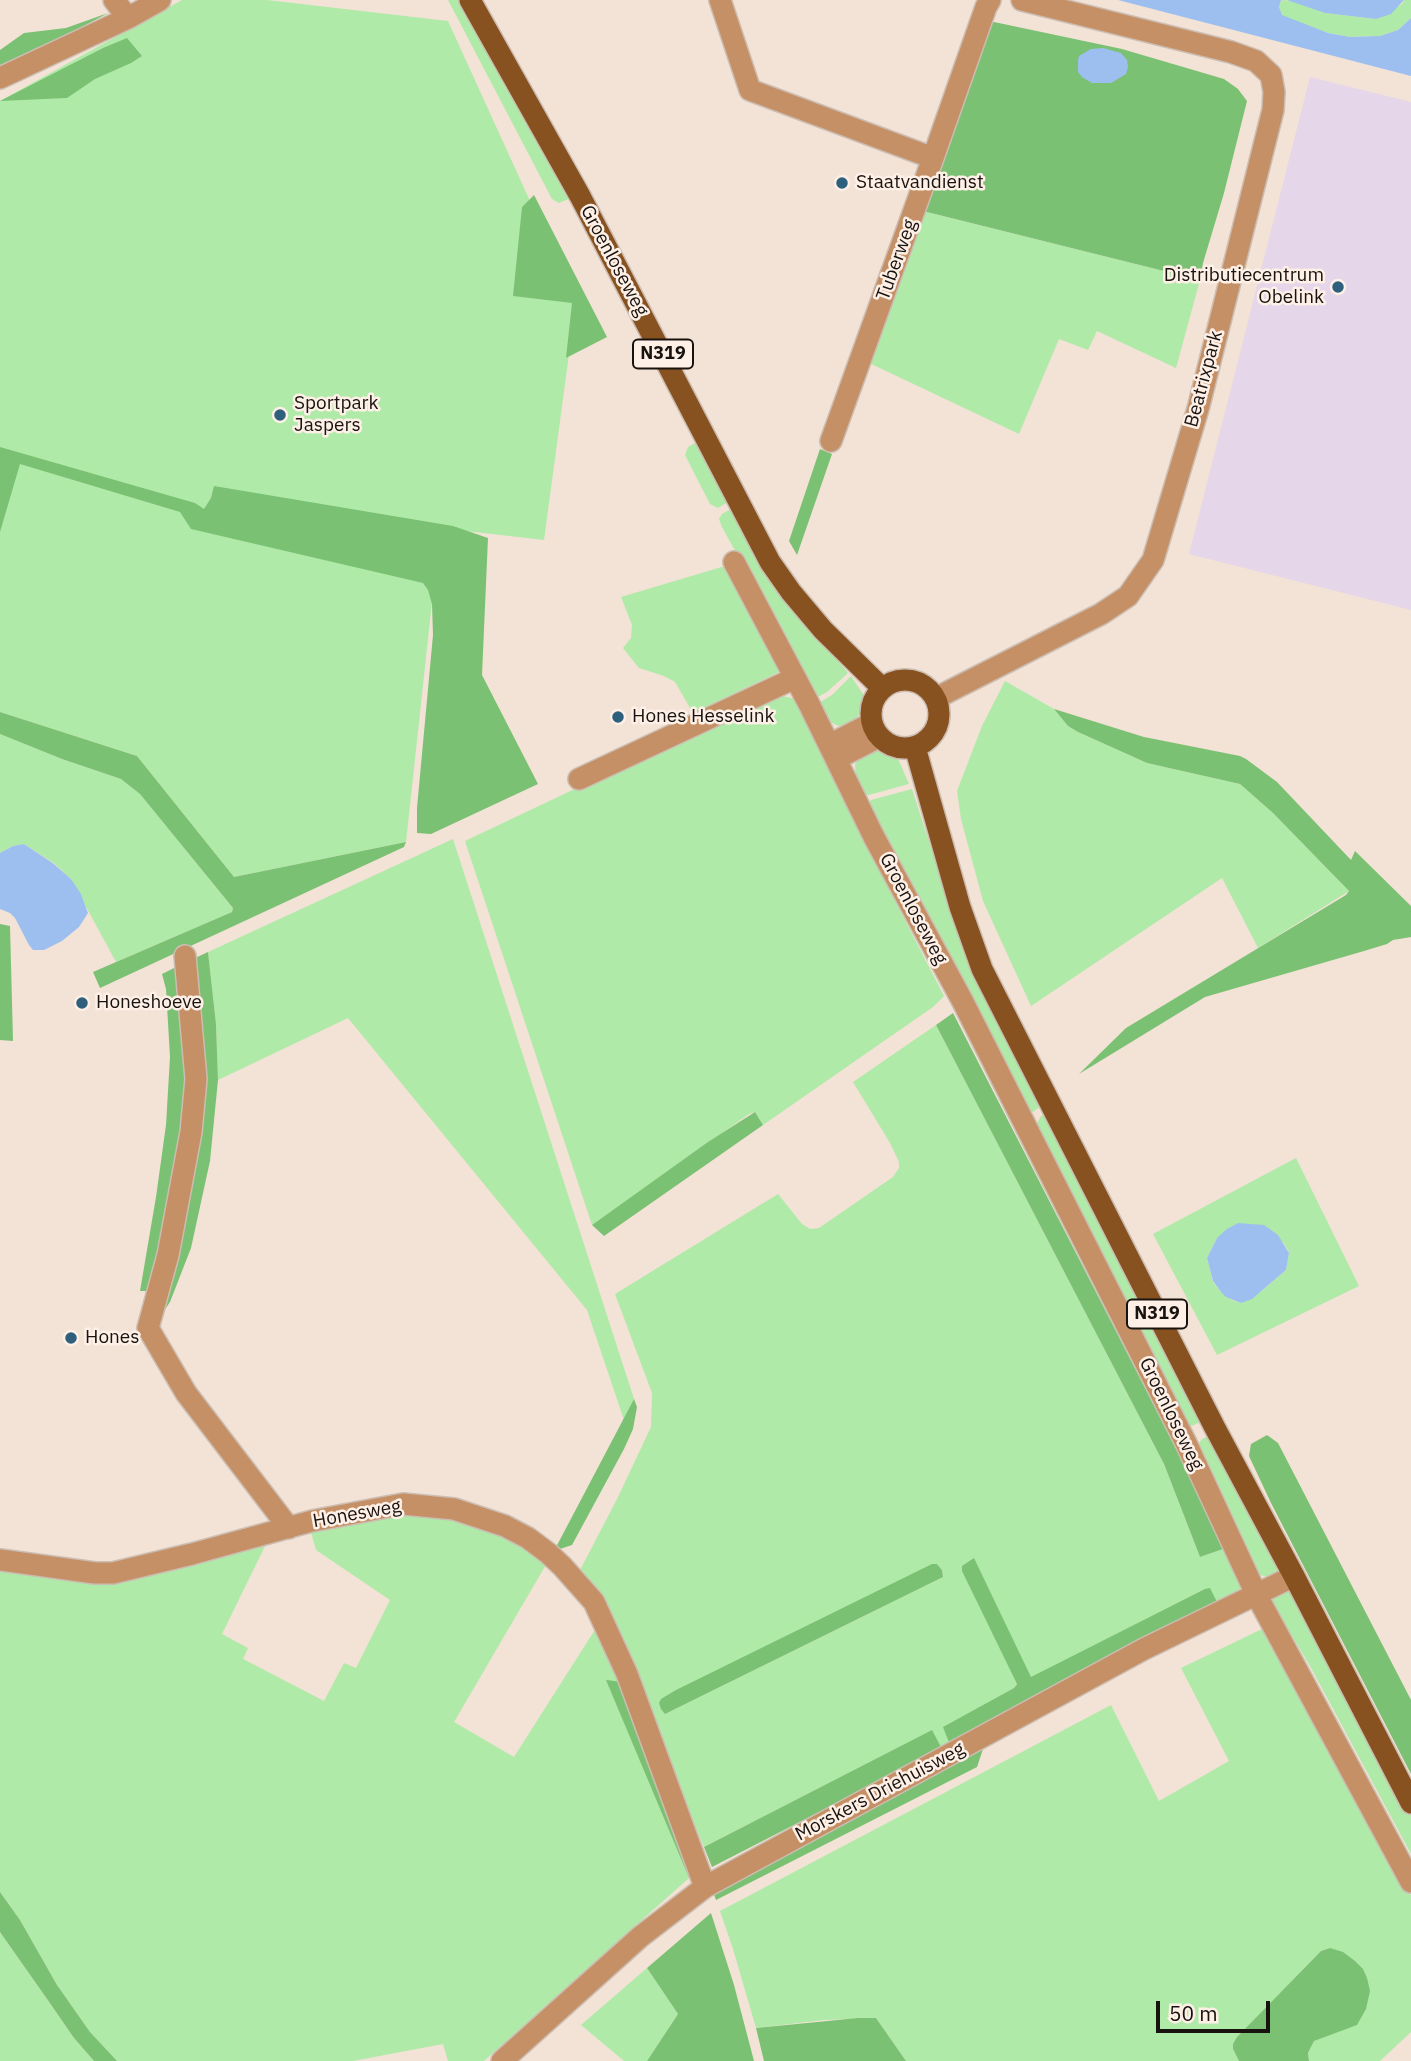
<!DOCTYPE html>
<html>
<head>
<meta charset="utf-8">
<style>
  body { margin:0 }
  #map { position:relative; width:1411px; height:2061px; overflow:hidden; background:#f3e2d6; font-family:"IBM Plex Sans",sans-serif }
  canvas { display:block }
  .scale { position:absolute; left:1156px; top:2001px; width:114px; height:32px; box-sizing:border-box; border:4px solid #18130f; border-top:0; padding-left:9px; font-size:21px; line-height:24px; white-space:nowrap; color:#18130f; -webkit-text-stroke:5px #fef0e7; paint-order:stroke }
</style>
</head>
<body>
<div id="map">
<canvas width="1411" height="2061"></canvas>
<div class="scale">50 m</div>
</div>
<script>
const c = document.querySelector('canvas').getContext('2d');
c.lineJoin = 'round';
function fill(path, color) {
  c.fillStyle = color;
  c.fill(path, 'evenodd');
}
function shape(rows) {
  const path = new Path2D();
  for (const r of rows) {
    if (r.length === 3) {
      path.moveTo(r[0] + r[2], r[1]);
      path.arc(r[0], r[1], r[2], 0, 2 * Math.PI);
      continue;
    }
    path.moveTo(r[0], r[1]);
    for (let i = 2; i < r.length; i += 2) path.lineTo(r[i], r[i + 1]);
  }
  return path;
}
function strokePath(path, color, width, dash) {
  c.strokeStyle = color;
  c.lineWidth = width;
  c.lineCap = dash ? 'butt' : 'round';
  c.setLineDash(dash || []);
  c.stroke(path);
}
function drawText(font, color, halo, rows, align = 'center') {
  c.font = font + ' "IBM Plex Sans",sans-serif';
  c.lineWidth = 5;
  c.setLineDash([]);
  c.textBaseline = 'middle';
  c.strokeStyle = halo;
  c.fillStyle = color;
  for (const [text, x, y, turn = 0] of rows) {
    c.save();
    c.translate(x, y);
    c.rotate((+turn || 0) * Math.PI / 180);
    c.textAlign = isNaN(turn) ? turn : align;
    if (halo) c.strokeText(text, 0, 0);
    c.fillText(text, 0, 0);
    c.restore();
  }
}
fill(shape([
  [1310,77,1411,102,1411,610,1189,554]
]), '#e5d6e9');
fill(shape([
  [182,0,267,0,448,21,576,302,544,540,440,528,406,842,234,877,137,756,0,712,0,101],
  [448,0,460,0,516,95,571,198,559,203,552,199],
  [1281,0,1294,1,1325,13,1376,19,1402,4,1404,0,1411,0,1411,18,1398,30,1380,36,1350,37,1328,33,1300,24,1282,15,1279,7],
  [919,210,1200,280,1176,368,1097,331,1088,350,1059,339,1019,434,865,361],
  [697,442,728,502,718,508,710,504,685,455,688,447],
  [733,508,785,599,848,673,827,692,816,698,722,527,719,519,722,514],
  [725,566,779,672,693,713,675,682,664,676,639,668,623,648,631,638,632,625,621,597],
  [851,676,863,694,863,709,853,722,838,726,825,719,817,704,832,695],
  [1005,681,1054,709,1068,726,1078,732,1147,763,1240,784,1273,813,1349,891,1258,948,1222,878,1031,1006,983,901,961,819,957,791,982,726],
  [775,694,795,699,865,843,944,996,933,1007,763,1125,755,1112,749,1114,592,1225,465,841],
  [0,734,62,759,121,779,140,794,233,908,232,912,116,962,71,879,55,864,24,844,13,846,0,853],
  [879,749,891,753,899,761,909,784,865,796,856,779,855,765,860,755,867,750],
  [912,789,959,935,1041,1106,1033,1112,1024,1110,868,806,871,800],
  [453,839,634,1399,624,1420,587,1310,348,1018,218,1080,216,1024,208,952],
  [936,1025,1164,1464,1200,1557,1223,1549,1243,1594,1031,1678,974,1559,1017,1683,1014,1688,944,1727,950,1745,942,1749,931,1731,704,1847,608,1616,578,1574,618,1497,651,1427,652,1393,615,1294,778,1194,802,1224,810,1229,819,1228,893,1177,899,1168,899,1162,890,1143,853,1082],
  [937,1564,942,1570,943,1577,665,1714],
  [1046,1114,1202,1421,1194,1425,1190,1426,1036,1125,1041,1116],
  [1296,1158,1359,1286,1217,1355,1153,1234],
  [1217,1238,1283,1242,1289,1252,1286,1270,1263,1290,1241,1303,1232,1300,1221,1292,1213,1282,1207,1258],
  [1212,1434,1282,1569,1278,1573,1268,1577,1260,1575,1199,1443,1202,1439],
  [392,1512,460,1518,519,1542,547,1563,454,1722,514,1757,598,1625,623,1682,607,1681,689,1878,484,2061,448,2061,443,2044,353,2061,117,2061,90,2032,57,1985,20,1920,0,1892,0,1571,61,1579,90,1580,268,1540,222,1634,248,1648,243,1659,324,1701,344,1663,356,1668,390,1600,316,1550,310,1529],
  [1291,1587,1411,1814,1411,1854,1310,1666,1271,1601,1270,1598],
  [1262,1629,1300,1692,1411,1895,1411,2032,1380,2061,1309,2061,1308,2053,1314,2041,1320,2038,1330,1948,1321,1951,1237,2037,1233,2049,1239,2061,906,2061,876,2018,824,2020,756,2028,733,1949,720,1911,1111,1705,1159,1801,1229,1761,1181,1668],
  [0,1932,74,2038,94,2061,0,2061],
  [647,1968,678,2014,647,2061,624,2061,581,2025]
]), '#afeaa8');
fill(shape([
  [108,13,64,37,0,66,0,50,24,33,66,28],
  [994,22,1122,49,1224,79,1238,89,1247,101,1224,193,1203,263,1200,280,919,210,983,26],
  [127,38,142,56,131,63,95,79,67,98,0,101,103,48],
  [534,195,607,337,566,358,572,303,513,296,522,207],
  [0,447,195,503,204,509,211,498,214,486,453,526,488,538,482,675,538,784,431,834,417,833,417,808,433,635,432,604,428,590,423,583,191,529,180,512,20,464,0,532],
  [820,449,832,454,797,555,789,541],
  [1054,709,1144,737,1240,756,1246,759,1277,782,1351,860,1355,851,1411,906,1411,937,1393,940,1387,944,1364,951,1205,997,1079,1074,1126,1028,1346,895,1349,891,1273,813,1240,784,1147,763,1078,732,1068,726],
  [0,712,137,756,234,877,406,842,404,847,100,988,93,972,232,912,233,908,140,794,121,779,62,759,0,734],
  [0,924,10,926,13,1041,0,1040],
  [208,952,216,1024,218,1080,210,1161,191,1248,170,1302,158,1320,181,1227,193,959],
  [180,965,188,1103,151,1291,140,1291,156,1197,166,1125,170,1057,166,989,162,974],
  [953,1013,1183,1462,1223,1549,1200,1557,1164,1464,936,1025],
  [755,1112,763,1125,604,1236,592,1225,708,1142],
  [634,1399,637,1407,633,1429,624,1449,572,1545,554,1551],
  [1267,1435,1278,1443,1411,1700,1411,1774,1271,1503,1249,1456,1251,1444],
  [974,1558,1031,1677,1205,1589,1210,1588,1219,1606,950,1745,943,1727,1014,1688,1017,1684,962,1571,962,1566],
  [932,1564,937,1564,942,1570,943,1577,665,1714,661,1709,659,1703,661,1699,676,1690],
  [606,1680,623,1682,699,1871,689,1878],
  [932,1730,942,1749,712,1867,704,1847],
  [984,1746,977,1767,716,1900,712,1889],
  [0,1892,20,1920,57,1985,90,2032,117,2061,94,2061,74,2038,47,1999,0,1932],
  [711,1913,734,1985,754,2061,647,2061,678,2014,647,1968],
  [1330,1948,1343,1952,1355,1961,1363,1969,1367,1978,1370,1991,1366,2009,1357,2025,1314,2041,1308,2053,1309,2061,1239,2061,1233,2049,1233,2044,1237,2037,1321,1951],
  [858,2018,876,2018,906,2061,764,2061,756,2028]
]), '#7bc173');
fill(shape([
  [1118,0,1281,0,1279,7,1282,15,1328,33,1350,37,1380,36,1398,30,1411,18,1411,76],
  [1287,0,1404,0,1391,14,1376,19,1325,13],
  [1103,48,1121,53,1127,60,1128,67,1126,74,1111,83,1092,83,1082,77,1078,72,1078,60,1079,56,1091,49],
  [24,844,54,864,71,879,81,894,88,913,79,927,62,941,44,950,33,950,29,945,15,918,10,913,0,909,0,853,13,846],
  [1238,1223,1264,1225,1278,1235,1289,1253,1286,1270,1252,1299,1241,1303,1226,1297,1221,1292,1213,1281,1207,1258,1217,1238,1227,1229]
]), '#9dbfef');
const minor = shape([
  [114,0,128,18],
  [720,0,750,90,933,158],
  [0,78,128,18,160,0],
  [831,441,933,158,986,7,990,0],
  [734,562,809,704,874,837,963,1002,1186,1443,1257,1596,1411,1882],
  [936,698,1101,614,1128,596,1153,560,1198,409,1273,110,1274,92,1271,75,1256,61,1231,52,1022,0],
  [829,745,872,723],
  [836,759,879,737],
  [579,779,795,678],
  [185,956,196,1079,191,1132,168,1255,148,1328,186,1393,289,1528],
  [0,1560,95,1573,113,1573,192,1554,312,1521,403,1504,454,1509,505,1526,528,1538,548,1553,562,1566,594,1602,627,1674,705,1887],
  [502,2061,640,1937,705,1887,1144,1649,1294,1576]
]);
const major = shape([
  [470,0,580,196,770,562,791,592,823,630,882,688],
  [905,714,34],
  [915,747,960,907,982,969,1215,1428,1294,1576,1411,1803]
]);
strokePath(minor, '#ccbdb2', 24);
strokePath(major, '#ccbdb2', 24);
strokePath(minor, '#c59066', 21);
strokePath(major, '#885220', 21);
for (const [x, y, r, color] of [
  [842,183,7,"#2e607d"],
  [1338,287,7,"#2e607d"],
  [280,415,7,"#2e607d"],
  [618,717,7,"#2e607d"],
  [82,1003,7,"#2e607d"],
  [71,1338,7,"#2e607d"]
]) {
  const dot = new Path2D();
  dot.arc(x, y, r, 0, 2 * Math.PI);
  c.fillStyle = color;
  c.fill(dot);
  strokePath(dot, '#fef0e7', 2.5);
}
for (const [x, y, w] of [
  [663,354,60],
  [1157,1314,60]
]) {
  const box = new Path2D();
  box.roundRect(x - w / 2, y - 14.5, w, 29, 5);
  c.fillStyle = '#fef0e7';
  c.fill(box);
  strokePath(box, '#18130f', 2);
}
drawText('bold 18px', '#18130f', null, [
  ["N319",663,354],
  ["N319",1157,1314]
]);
drawText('19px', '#18130f', '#fef0e7', [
  ["Staatvandienst",856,183],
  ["Distributiecentrum",1324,276,"right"],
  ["Obelink",1324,298,"right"],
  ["Sportpark",294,404],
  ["Jaspers",294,426],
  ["Hones Hesselink",632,717],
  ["Honeshoeve",96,1003],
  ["Hones",85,1338]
], 'left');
drawText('19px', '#18130f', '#fef0e7', [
  ["Tuberweg",897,260,-70],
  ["Groenloseweg",614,261,62],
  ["Beatrixpark",1204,379,-75],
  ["Groenloseweg",913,909,62],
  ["Groenloseweg",1171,1414,64],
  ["Honesweg",357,1514,-10],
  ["Morskers Driehuisweg",880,1792,-28]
]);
</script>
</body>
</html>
